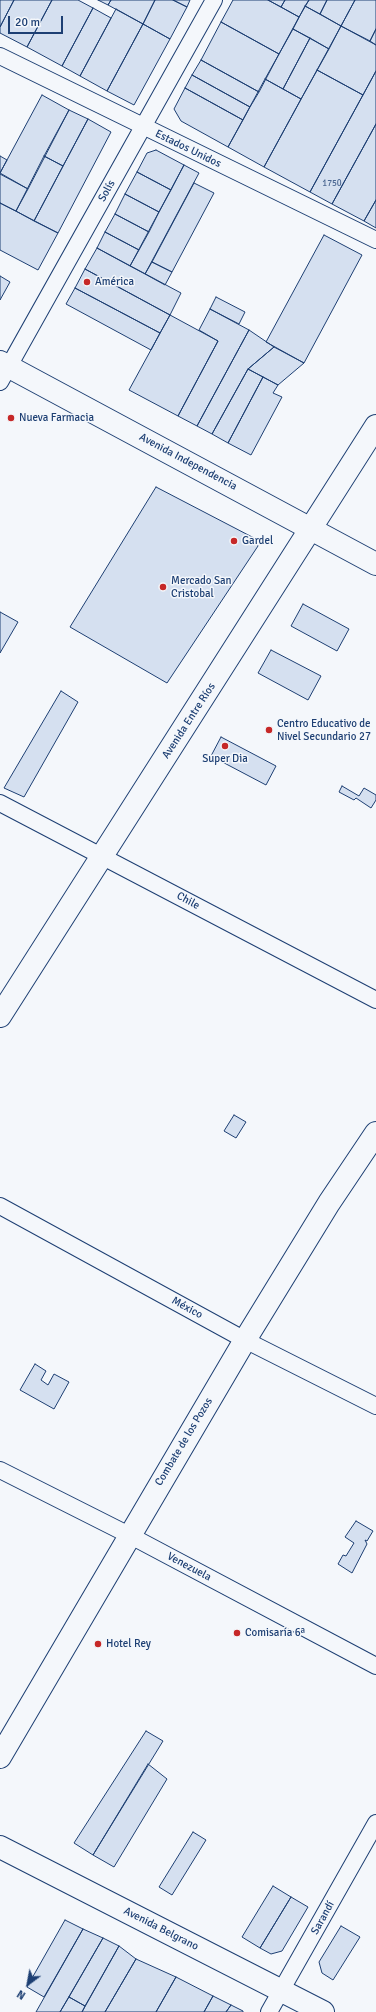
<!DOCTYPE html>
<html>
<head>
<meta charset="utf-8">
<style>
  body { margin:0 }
  #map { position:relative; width:376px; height:2012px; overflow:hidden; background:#f4f7fb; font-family:Signika,sans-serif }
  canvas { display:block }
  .north { position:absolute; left:8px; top:1964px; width:40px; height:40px; -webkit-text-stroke:3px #f4f7fb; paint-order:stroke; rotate:212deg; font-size:11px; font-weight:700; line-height:16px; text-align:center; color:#1d3f73 }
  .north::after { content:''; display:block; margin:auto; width:14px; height:18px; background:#1d3f73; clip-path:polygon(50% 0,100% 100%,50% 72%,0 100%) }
  .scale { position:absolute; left:8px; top:16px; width:55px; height:18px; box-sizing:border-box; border:2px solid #1d3f73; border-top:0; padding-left:5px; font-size:12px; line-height:14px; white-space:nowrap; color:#1d3f73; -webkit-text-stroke:3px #f4f7fb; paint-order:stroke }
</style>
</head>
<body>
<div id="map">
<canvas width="376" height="2012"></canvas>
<div class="north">N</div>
<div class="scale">20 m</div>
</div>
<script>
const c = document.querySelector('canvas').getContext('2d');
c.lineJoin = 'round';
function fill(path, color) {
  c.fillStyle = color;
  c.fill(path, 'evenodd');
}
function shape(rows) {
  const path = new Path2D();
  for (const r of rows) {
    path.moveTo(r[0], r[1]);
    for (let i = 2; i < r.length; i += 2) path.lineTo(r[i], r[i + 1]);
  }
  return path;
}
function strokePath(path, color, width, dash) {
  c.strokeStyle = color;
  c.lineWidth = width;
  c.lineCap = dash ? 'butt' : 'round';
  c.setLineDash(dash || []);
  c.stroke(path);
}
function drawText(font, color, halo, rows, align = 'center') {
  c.font = font + ' Signika,sans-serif';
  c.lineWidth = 3;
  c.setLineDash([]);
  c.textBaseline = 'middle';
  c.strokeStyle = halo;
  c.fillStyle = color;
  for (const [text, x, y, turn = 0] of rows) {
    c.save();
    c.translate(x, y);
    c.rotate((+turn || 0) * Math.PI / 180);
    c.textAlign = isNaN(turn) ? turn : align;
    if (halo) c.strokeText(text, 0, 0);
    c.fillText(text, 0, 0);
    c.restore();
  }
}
const building = shape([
  [0,0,14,0,0,27,0,0],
  [14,0,52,0,27,47,0,33,0,27,14,0],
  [52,0,78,0,93,8,62,66,27,47,52,0],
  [98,0,111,0,108,5,98,0],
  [111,0,155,0,143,24,108,5,111,0],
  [155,0,173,0,187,7,170,39,143,24,155,0],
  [173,0,190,0,187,7,173,0],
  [233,0,268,0,299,17,279,54,221,22,233,0],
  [268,0,285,0,281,7,268,0],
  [285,0,309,0,299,17,281,7,285,0],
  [309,0,327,0,320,14,305,6,309,0],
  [327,0,355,0,341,26,320,14,327,0],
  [355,0,376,0,376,29,370,41,341,26,355,0],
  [305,6,341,26,329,49,293,29,305,6],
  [93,8,111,18,80,76,62,66,93,8],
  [116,9,143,24,107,91,80,76,116,9],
  [221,22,279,54,259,92,201,60,221,22],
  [143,24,170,39,134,105,107,91,143,24],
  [341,26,376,45,376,71,363,95,317,70,341,26],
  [293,29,310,38,283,89,265,79,293,29],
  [376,29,376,45,370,41,376,29],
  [310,38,329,49,301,99,283,89,310,38],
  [201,60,259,92,250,107,192,75,201,60],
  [317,70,363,95,310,192,264,167,317,70],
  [376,71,376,124,332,204,310,192,376,71],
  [192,75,250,107,243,120,185,88,192,75],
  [265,79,301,99,264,167,228,147,265,79],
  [185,88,243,120,228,147,181,121,174,109,185,88],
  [42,95,69,110,28,189,0,173,42,95],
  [69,110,88,119,63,166,44,156,69,110],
  [88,119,111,132,58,233,34,221,88,119],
  [376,124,376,200,364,221,332,204,376,124],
  [156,150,184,165,171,190,137,172,147,153,156,150],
  [0,156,7,160,0,173,0,156],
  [44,156,63,166,34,221,16,211,44,156],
  [184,165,199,173,145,274,130,266,184,165],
  [137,172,171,190,159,212,125,194,137,172],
  [0,174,28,189,16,211,0,203,0,174],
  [194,183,214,193,172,272,152,262,194,183],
  [125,194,159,212,149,232,115,214,125,194],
  [376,200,376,228,364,221,376,200],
  [0,203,58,233,38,270,0,250,0,203],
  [115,214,149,232,139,250,105,232,115,214],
  [105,232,139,250,130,266,97,248,105,232],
  [324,235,362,255,304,363,266,342,324,235],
  [97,248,181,293,170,315,85,269,97,248],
  [152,262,172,272,165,285,145,274,152,262],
  [85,269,170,315,160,333,75,288,85,269],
  [0,276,10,282,0,300,0,276],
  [75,288,160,333,151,350,66,304,75,288],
  [216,297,245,312,239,324,210,309,216,297],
  [210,309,249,330,197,426,178,416,218,341,199,330,210,309],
  [170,315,218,341,178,416,129,390,170,315],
  [249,330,274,347,248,369,212,434,197,426,249,330],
  [274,347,304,363,278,385,248,369,274,347],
  [248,369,263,377,228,443,212,434,248,369],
  [263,377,278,385,273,393,282,397,251,455,228,443,263,377],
  [156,487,254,538,258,546,167,683,70,627,156,487],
  [303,604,349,629,337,651,291,626,303,604],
  [0,612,18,622,0,653,0,612],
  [271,650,321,676,308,700,258,673,271,650],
  [61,691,78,702,24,797,4,788,61,691],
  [221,737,276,766,266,785,211,756,221,737],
  [342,786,359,796,364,788,376,795,376,800,371,808,356,798,354,800,339,792,342,786],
  [234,1115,246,1122,236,1138,224,1131,234,1115],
  [35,1364,46,1371,41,1380,48,1385,54,1374,69,1382,54,1409,20,1390,35,1364],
  [356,1521,373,1531,367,1541,365,1540,367,1544,352,1573,338,1564,343,1555,346,1556,354,1543,345,1537,356,1521],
  [146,1731,163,1741,93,1855,74,1843,146,1731],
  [148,1764,167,1779,114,1867,93,1855,148,1764],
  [193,1832,206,1840,172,1895,159,1887,193,1832],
  [273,1886,291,1897,260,1948,242,1937,273,1886],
  [291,1897,308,1907,282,1951,271,1954,260,1948,291,1897],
  [65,1920,83,1929,44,1997,27,1987,65,1920],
  [341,1926,360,1937,333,1980,322,1973,319,1962,341,1926],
  [83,1929,103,1938,60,2012,36,2012,83,1929],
  [103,1938,119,1946,85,2006,69,1997,103,1938],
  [119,1946,136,1959,105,2012,82,2012,119,1946],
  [136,1959,176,1977,156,2012,105,2012,136,1959],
  [176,1977,213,1996,204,2012,156,2012,176,1977],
  [213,1996,231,2005,226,2012,204,2012,213,1996],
  [69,1997,85,2006,82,2012,60,2012,69,1997],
  [231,2005,243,2011,243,2012,226,2012,231,2005]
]);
fill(building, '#d5e0f0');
strokePath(building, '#1d3f73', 1);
const street = shape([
  [0,56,376,240],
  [0,382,214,0],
  [0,803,376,1000],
  [0,1206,245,1340,376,1406],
  [0,1470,129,1535,376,1666],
  [269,2012,376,1823]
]);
const secondary = shape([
  [0,1016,376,426],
  [0,1757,245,1340,329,1203,376,1133],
  [0,1847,323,2012]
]);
const primary = shape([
  [0,362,376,564]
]);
strokePath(street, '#1d3f73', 18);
strokePath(secondary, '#1d3f73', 24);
strokePath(primary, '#1d3f73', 24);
strokePath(street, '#f4f7fb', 16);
strokePath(secondary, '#f4f7fb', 22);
strokePath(primary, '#f4f7fb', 22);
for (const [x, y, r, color] of [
  [87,282,4,"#c62828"],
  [11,418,4,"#c62828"],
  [234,541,4,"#c62828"],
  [163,587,4,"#c62828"],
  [269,730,4,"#c62828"],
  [225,746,4,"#c62828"],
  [237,1633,4,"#c62828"],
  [98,1644,4,"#c62828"]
]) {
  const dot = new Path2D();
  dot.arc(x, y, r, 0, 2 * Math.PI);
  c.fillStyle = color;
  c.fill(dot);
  strokePath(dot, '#f4f7fb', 1.5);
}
drawText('9px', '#4b6792', null, [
  ["1750",332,184]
]);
drawText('11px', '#1d3f73', '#f4f7fb', [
  ["Estados Unidos",188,149,26],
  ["Solís",107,191,-61],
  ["Avenida Independencia",188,462,28],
  ["Avenida Entre Ríos",189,721,-57],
  ["Chile",188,901,28],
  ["México",187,1308,29],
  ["Combate de los Pozos",184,1442,-59],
  ["Venezuela",189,1567,28],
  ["Sarandí",323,1918,-61],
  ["Avenida Belgrano",161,1929,27]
]);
drawText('11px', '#1d3f73', '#f4f7fb', [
  ["América",95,282],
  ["Nueva Farmacia",19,418],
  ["Gardel",242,541],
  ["Mercado San",171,581],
  ["Cristobal",171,594],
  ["Centro Educativo de",277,724],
  ["Nivel Secundario 27",277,737],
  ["Super Dia",225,759,"center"],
  ["Comisaría 6ª",245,1633],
  ["Hotel Rey",106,1644]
], 'left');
</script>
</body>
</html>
